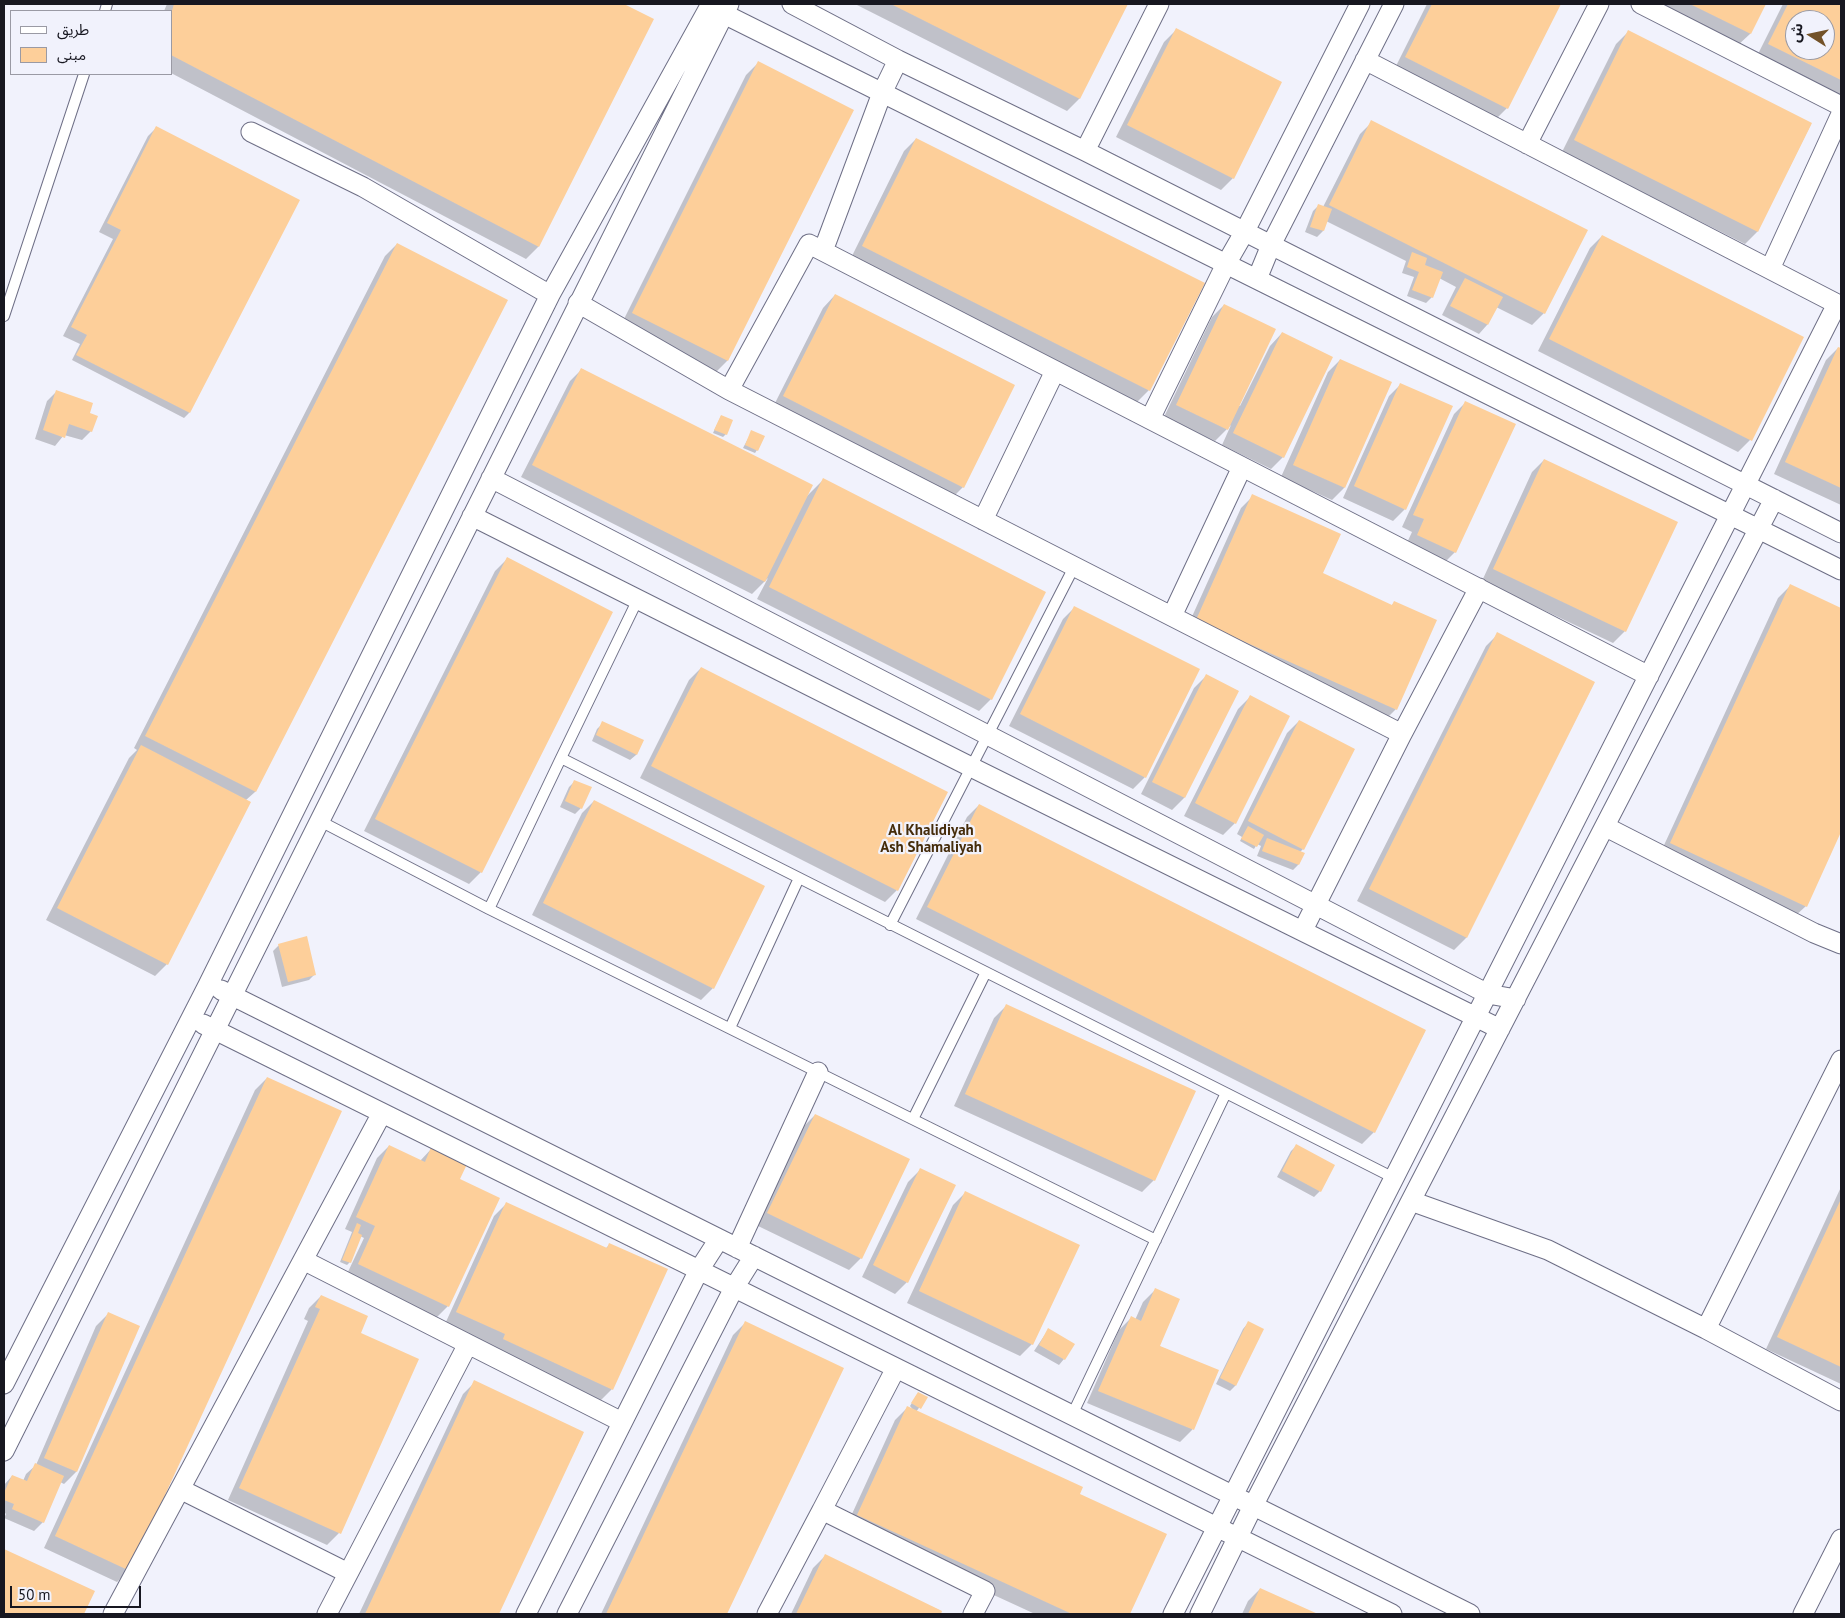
<!DOCTYPE html>
<html>
<head>
<meta charset="utf-8">
<style>
  body { margin:0 }
  #map { position:relative; width:1845px; height:1618px; overflow:hidden; background:#f1f2fc; font-family:"PT Sans","Noto Sans Arabic",sans-serif }
  canvas { display:block }
  .frame { position:absolute; inset:0; border:5px solid #171720; pointer-events:none }
  .legend { position:absolute; left:10px; top:10px; width:162px; height:65px; box-sizing:border-box; background:#f1f2fc; border:1px solid #9a9aa4; margin:0; padding:6px 9px; list-style:none; font-size:15px; color:#171720 }
  .legend li { display:flex; align-items:center; gap:10px; height:25px }
  .legend b { width:25px; border:1px solid #9a9aa4 }
  .north { position:absolute; left:1785px; top:10px; width:50px; height:50px; box-sizing:border-box; background:#f1f2fc; border:1px solid #9a9aa4; border-radius:50%; rotate:280deg; font-size:14px; font-weight:700; line-height:20px; text-align:center; color:#171720 }
  .north::after { content:''; display:block; margin:auto; width:18px; height:22px; background:#735229; clip-path:polygon(50% 0,100% 100%,50% 72%,0 100%) }
  .scale { position:absolute; left:10px; top:1586px; width:131px; height:22px; box-sizing:border-box; border:2px solid #171720; border-top:0; padding-left:6px; font-size:15px; line-height:18px; white-space:nowrap; color:#171720; -webkit-text-stroke:4px #f1f2fc; paint-order:stroke }
</style>
</head>
<body>
<div id="map">
<canvas width="1845" height="1618"></canvas>
<div class="frame"></div>
<ul class="legend">
<li><b style="height:6px;background:#fff"></b>طريق</li>
<li><b style="height:14px;background:#fdcf9a"></b>مبنى</li>
</ul>
<div class="north">ش</div>
<div class="scale">50 m</div>
</div>
<script>
const c = document.querySelector('canvas').getContext('2d');
c.lineJoin = 'round';
function fill(path, color) {
  c.fillStyle = color;
  c.fill(path, 'evenodd');
}
function shape(rows) {
  const path = new Path2D();
  for (const r of rows) {
    path.moveTo(r[0], r[1]);
    for (let i = 2; i < r.length; i += 2) path.lineTo(r[i], r[i + 1]);
  }
  return path;
}
function strokePath(path, color, width, dash) {
  c.strokeStyle = color;
  c.lineWidth = width;
  c.lineCap = dash ? 'butt' : 'round';
  c.setLineDash(dash || []);
  c.stroke(path);
}
function drawText(font, color, halo, rows, align = 'center') {
  c.font = font + ' "PT Sans",sans-serif';
  c.lineWidth = 4.5;
  c.setLineDash([]);
  c.textBaseline = 'middle';
  c.strokeStyle = halo;
  c.fillStyle = color;
  for (const [text, x, y, turn = 0] of rows) {
    c.save();
    c.translate(x, y);
    c.rotate((+turn || 0) * Math.PI / 180);
    c.textAlign = isNaN(turn) ? turn : align;
    if (halo) c.strokeText(text, 0, 0);
    c.fillText(text, 0, 0);
    c.restore();
  }
}
fill(shape([
  [167,4,622,4,652,19,538,247,526,259,171,73,171,11,164,11],
  [855,4,1127,4,1079,99,1067,111],
  [1427,4,1559,4,1507,108,1495,120,1394,70],
  [1655,4,1764,4,1750,34,1737,46],
  [1783,4,1841,4,1841,98,1757,56],
  [1795,20,1825,20,1825,50,1795,50],
  [1176,30,1233,178,1221,190,1116,137,1164,42],
  [1628,32,1811,124,1757,232,1745,244,1562,152,1616,44],
  [758,63,852,110,727,361,715,373,621,325,746,75],
  [1372,122,1544,313,1532,325,1496,307,1487,325,1479,334,1442,315,1456,287,1439,278,1432,297,1426,303,1407,296,1414,277,1402,273,1406,261,1326,221,1323,231,1317,237,1305,232,1313,211,1319,205,1323,207,1360,134],
  [157,127,189,413,184,418,72,360,80,344,63,336,113,239,99,232,148,136],
  [916,139,1149,390,1137,402,851,258,904,151],
  [1602,236,1802,338,1750,440,1738,452,1538,351,1590,248],
  [397,244,506,300,255,792,246,800,250,802,167,964,155,976,46,920,129,758,137,750,134,748,385,256],
  [835,295,963,487,951,499,772,409,823,308],
  [1224,305,1238,405,1240,406,1270,346,1282,333,1283,457,1271,469,1222,445,1231,425,1215,441,1164,417,1212,317],
  [1838,348,1841,350,1841,505,1774,474,1826,360],
  [1340,360,1344,488,1332,500,1281,477,1328,372],
  [582,369,807,496,823,480,991,699,979,711,757,599,768,578,752,594,521,477,570,381],
  [1401,384,1405,509,1393,521,1343,498,1389,396],
  [56,392,88,414,91,431,82,440,64,435,55,446,35,439,47,401],
  [1466,402,1455,552,1443,564,1405,547,1412,532,1402,527,1454,414],
  [721,416,726,434,723,437,713,433],
  [752,431,757,450,755,453,743,448],
  [1544,460,1625,631,1613,643,1482,581,1532,472],
  [1253,496,1322,574,1391,606,1395,602,1396,709,1384,721,1185,632,1241,508],
  [507,559,481,872,469,884,364,831,495,571],
  [1790,586,1841,610,1841,829,1806,906,1793,918,1659,856,1778,598],
  [1075,607,1145,777,1133,789,1009,726,1063,619],
  [1498,634,1594,683,1466,938,1454,950,1357,901,1486,646],
  [701,668,897,890,885,902,640,778,689,680],
  [1206,676,1238,691,1184,798,1172,810,1141,794,1194,688],
  [1250,697,1235,823,1223,835,1184,816,1238,709],
  [1299,721,1303,849,1300,852,1298,865,1293,870,1257,856,1261,846,1257,844,1254,849,1240,841,1242,837,1237,834,1287,733],
  [603,723,642,741,636,755,630,760,592,741,597,729],
  [575,781,581,808,575,814,560,807,569,787],
  [594,801,713,988,701,1000,532,915,582,813],
  [979,805,1425,1031,1374,1132,1362,1144,916,919,967,817],
  [279,945,315,974,309,980,282,987,273,951],
  [1006,1006,1154,1180,1142,1192,954,1106,994,1018],
  [267,1078,129,1570,117,1582,44,1548,255,1090],
  [815,1115,861,1258,849,1270,756,1225,803,1127],
  [389,1146,420,1161,433,1147,459,1180,448,1306,436,1318,346,1276,364,1238,360,1236,350,1262,347,1265,340,1262,352,1232,345,1229,377,1158],
  [1296,1146,1320,1191,1314,1197,1277,1177,1291,1151],
  [920,1170,907,1282,895,1294,862,1277,908,1182],
  [1841,1187,1841,1384,1766,1349],
  [965,1193,1032,1344,1020,1356,907,1303,953,1205],
  [506,1204,605,1249,610,1244,612,1389,600,1401,445,1324,494,1216],
  [1155,1290,1159,1346,1217,1371,1192,1430,1180,1442,1087,1403,1119,1330,1131,1318,1135,1320,1143,1302],
  [321,1296,359,1333,339,1533,327,1545,228,1500,308,1321,304,1319,309,1308],
  [108,1314,138,1327,76,1472,64,1484,60,1482,43,1522,34,1531,4,1518,6,1514,4,1512,4,1485,12,1476,23,1481,26,1474,36,1465,96,1326],
  [745,1323,842,1369,726,1614,601,1614,733,1335],
  [1248,1323,1235,1386,1230,1391,1216,1384,1243,1329],
  [1048,1330,1064,1359,1059,1365,1034,1351],
  [475,1382,583,1433,497,1614,359,1614,463,1394],
  [916,1396,926,1398,916,1412,1078,1494,1166,1535,1129,1614,1035,1614,846,1527,895,1420,907,1408,914,1411,910,1406],
  [4,1550,93,1592,83,1614,4,1614],
  [825,1556,941,1611,939,1614,791,1614,813,1568],
  [1260,1589,1315,1614,1242,1614,1248,1601]
]), '#0003');
fill(shape([
  [174,4,624,4,654,19,539,247,171,55,171,14],
  [891,4,1128,4,1080,99],
  [1432,4,1561,4,1508,109,1405,57],
  [1690,4,1766,4,1751,34],
  [1788,4,1841,4,1841,80,1768,44],
  [1795,20,1825,20,1825,50,1795,50],
  [1176,28,1282,82,1234,179,1127,125],
  [1628,30,1812,123,1758,232,1574,140],
  [758,61,854,110,728,361,632,313],
  [1371,120,1588,230,1545,314,1329,205],
  [156,126,300,200,190,413,76,355,87,335,71,327,121,230,107,223],
  [916,138,1205,283,1150,391,862,246],
  [1318,204,1332,209,1324,231,1310,227],
  [1602,235,1804,337,1752,441,1549,339],
  [397,243,508,300,256,792,145,736],
  [1412,252,1427,258,1425,265,1443,272,1433,298,1412,290,1419,272,1407,267],
  [1465,278,1503,297,1488,325,1450,306],
  [835,294,1015,385,964,488,783,396],
  [1224,304,1276,329,1228,430,1176,405],
  [1282,332,1333,357,1284,458,1233,433],
  [1838,347,1841,348,1841,488,1785,462],
  [1340,359,1392,382,1345,488,1293,465],
  [581,368,813,485,765,582,532,465],
  [1400,383,1453,406,1406,510,1354,486],
  [56,390,93,403,90,413,98,416,92,432,69,424,65,438,43,430],
  [1465,401,1516,424,1456,553,1417,535,1424,519,1413,515],
  [721,415,733,420,727,435,714,430],
  [751,430,765,436,758,451,745,445],
  [1544,459,1678,522,1626,632,1493,569],
  [823,478,1046,592,992,700,769,587],
  [1252,494,1341,534,1323,573,1392,605,1394,601,1437,620,1397,710,1196,620],
  [507,557,613,612,482,873,375,819],
  [1790,584,1841,608,1841,832,1807,907,1670,843],
  [1074,606,1200,669,1146,778,1020,714],
  [1497,632,1595,682,1467,938,1369,889],
  [701,667,948,792,898,891,651,766],
  [1206,674,1239,691,1185,798,1152,782],
  [1250,695,1290,716,1236,824,1195,803],
  [1299,720,1355,749,1304,850,1248,821],
  [602,721,644,740,637,755,596,735],
  [141,745,251,802,168,965,57,908],
  [574,780,592,787,582,809,565,801],
  [594,800,765,886,714,989,543,903],
  [979,804,1426,1030,1375,1133,927,907],
  [1248,826,1264,835,1257,847,1241,839],
  [1267,838,1305,853,1299,865,1262,851],
  [307,936,316,975,288,982,278,944],
  [1006,1004,1196,1091,1155,1181,965,1094],
  [267,1077,342,1111,130,1571,55,1536],
  [815,1114,910,1159,862,1259,767,1213],
  [1296,1144,1335,1165,1321,1192,1282,1171],
  [389,1145,425,1162,432,1145,468,1162,460,1179,500,1198,449,1307,358,1264,375,1226,356,1217],
  [920,1168,956,1185,908,1283,873,1265],
  [965,1191,1080,1245,1033,1345,919,1291],
  [1841,1199,1841,1367,1777,1337],
  [506,1202,607,1248,609,1243,668,1269,613,1390,503,1339,505,1334,456,1312],
  [357,1223,361,1225,358,1233,362,1235,351,1263,342,1260],
  [1155,1288,1180,1299,1160,1346,1219,1370,1194,1430,1098,1391,1131,1316,1141,1321],
  [321,1295,368,1316,361,1333,419,1359,341,1534,239,1488,320,1309,315,1307],
  [108,1312,140,1326,77,1472,44,1458],
  [745,1321,844,1368,727,1614,606,1614],
  [1248,1321,1264,1329,1236,1386,1220,1378],
  [1048,1328,1075,1344,1065,1360,1039,1345],
  [474,1380,584,1432,499,1614,365,1614],
  [918,1392,928,1397,921,1409,911,1403],
  [907,1406,1083,1487,1080,1494,1167,1534,1130,1614,1072,1614,857,1515],
  [35,1463,64,1476,44,1523,12,1509,14,1504,4,1500,4,1493,12,1475,27,1481],
  [4,1549,95,1591,84,1614,4,1614],
  [825,1554,942,1611,941,1614,796,1614],
  [1260,1588,1318,1614,1248,1614]
]), '#fdcf9a');
const lane = shape([
  [105,11,107,4],
  [4,316,84,74],
  [638,599,561,758,1226,1093,1072,1415],
  [320,821,489,909,561,758],
  [489,909,1156,1240],
  [890,925,1074,567],
  [730,1028,799,878],
  [1226,1093,1394,1178],
  [913,1119,986,972]
]);
const street = shape([
  [792,4,898,60,1085,151,1841,533],
  [1641,4,1841,106],
  [724,14,1841,570],
  [1365,60,1841,306],
  [251,132,363,187,550,295],
  [1527,144,1599,4],
  [1085,151,1159,4],
  [823,251,882,93,898,60],
  [1770,269,1841,114],
  [1257,279,1271,245,1394,4],
  [578,303,729,390,809,244,1649,676],
  [729,390,1402,734,1303,930],
  [1150,419,1226,264,1245,231,1360,4],
  [491,478,1488,994,1516,999],
  [472,516,971,767,1500,1029],
  [983,520,1055,371],
  [1172,616,1242,467],
  [1402,734,1479,588],
  [1606,827,1814,933,1841,944],
  [221,990,1470,1614],
  [203,1024,1392,1614],
  [382,1113,303,1260,468,1344],
  [1411,1201,1548,1250,1706,1329,1841,1401],
  [737,1248,818,1072],
  [1706,1329,1841,1060],
  [4,1384,208,985,550,295,711,4],
  [4,1451,729,4],
  [180,1489,348,1573],
  [822,1510,896,1368],
  [113,1614,303,1260],
  [327,1614,468,1344,622,1422],
  [526,1614,699,1270,719,1239],
  [567,1614,734,1288,754,1256],
  [767,1614,822,1510,985,1591,973,1614],
  [1173,1614,1837,304],
  [1200,1614,1253,1506,1774,499],
  [1803,1614,1841,1539]
]);
strokePath(lane, '#6e6f86', 12);
strokePath(street, '#6e6f86', 21);
strokePath(lane, '#fff', 10);
strokePath(street, '#fff', 19);
drawText('bold 15px', '#452c0a', '#f1f2fc', [
  ["Al Khalidiyah",931,831],
  ["Ash Shamaliyah",931,848]
]);
</script>
</body>
</html>
